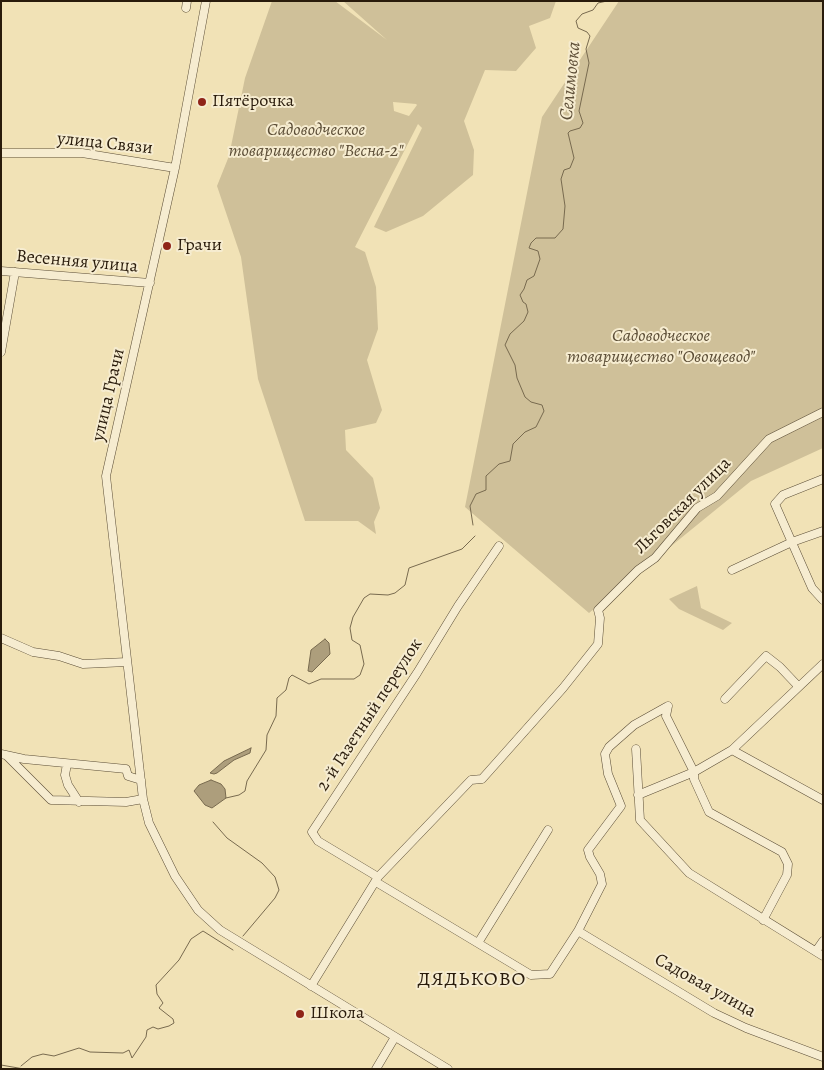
<!DOCTYPE html>
<html>
<head>
<meta charset="utf-8">
<style>
  body { margin:0 }
  #map { position:relative; width:824px; height:1070px; overflow:hidden; background:#f1e2b6; font-family:Alegreya,serif }
  canvas { display:block }
  .frame { position:absolute; inset:0; border:2px solid #291b0b; pointer-events:none }
</style>
</head>
<body>
<div id="map">
<canvas width="824" height="1070"></canvas>
<div class="frame"></div>
</div>
<script>
const c = document.querySelector('canvas').getContext('2d');
c.lineJoin = 'round';
function fill(path, color) {
  c.fillStyle = color;
  c.fill(path, 'evenodd');
}
function shape(rows) {
  const path = new Path2D();
  for (const r of rows) {
    path.moveTo(r[0], r[1]);
    for (let i = 2; i < r.length; i += 2) path.lineTo(r[i], r[i + 1]);
  }
  return path;
}
function strokePath(path, color, width, dash) {
  c.strokeStyle = color;
  c.lineWidth = width;
  c.lineCap = dash ? 'butt' : 'round';
  c.setLineDash(dash || []);
  c.stroke(path);
}
function drawText(font, color, halo, rows, align = 'center') {
  c.font = font + ' Alegreya,serif';
  c.lineWidth = 4;
  c.setLineDash([]);
  c.textBaseline = 'middle';
  c.strokeStyle = halo;
  c.fillStyle = color;
  for (const [text, x, y, turn = 0] of rows) {
    c.save();
    c.translate(x, y);
    c.rotate((+turn || 0) * Math.PI / 180);
    c.textAlign = isNaN(turn) ? turn : align;
    if (halo) c.strokeText(text, 0, 0);
    c.fillText(text, 0, 0);
    c.restore();
  }
}
fill(shape([
  [272,1,335,1,387,40,343,1,556,1,550,18,529,26,536,48,516,71,485,70,464,121,474,150,473,175,423,216,386,232,374,227,422,128,418,124,355,247,365,252,376,287,378,329,367,360,382,410,376,423,345,430,346,450,373,478,380,508,374,522,376,534,358,521,305,521,258,379,241,257,217,186,229,156,245,78],
  [393,102,416,104,417,105,409,116,394,111],
  [619,1,823,1,823,448,751,481,589,613,465,507,542,117],
  [697,586,701,608,732,623,723,630,679,609,669,599]
]), '#cfc099');
const water = shape([
  [325,639,329,643,330,654,312,672,308,671,311,650,325,639],
  [251,748,250,753,234,760,217,773,214,774,210,773,224,761,251,748],
  [211,780,221,784,225,789,226,798,212,808,205,805,194,791,199,785,211,780]
]);
fill(water, '#ad9e7c');
strokePath(water, '#786a4f', 1);
strokePath(shape([
  [473,525,470,506,476,494,486,490,486,476,499,464,510,461,513,444,525,432,536,427,544,411,542,405,531,402,525,397,517,378,515,365,505,345,510,334,524,321,528,312,526,304,523,302,520,295,524,289,527,280,534,276,540,259,538,251,529,248,531,243,536,238,555,238,563,229,565,206,561,179,564,170,570,168,574,158,568,133,570,131,580,128,583,123,579,111,589,63,586,49,590,36,587,32,578,28,576,21,582,14,593,10,598,3,607,1],
  [226,798,239,795,245,791,247,781,266,750,267,735,276,716,277,698,286,690,289,678,292,675,309,684,321,679,354,679,360,675,364,664,360,645,352,640,350,628,353,617,364,598,370,594,388,595,395,593,405,585,409,568,462,549,475,536],
  [213,822,227,838,262,863,275,877,279,890,275,898,243,936],
  [1,1065,24,1069],
  [21,1066,32,1057,43,1054,54,1056,79,1048,90,1052,123,1053,129,1050,132,1058,146,1037,147,1030,153,1027,158,1029,169,1026,174,1023,173,1019,159,1008,163,1003,157,994,156,985,179,960,191,939,203,931,233,950]
]), '#786a4f', 1);
const minor = shape([
  [206,1,175,168,106,476,143,799,149,823,175,876,198,910,220,930,448,1069],
  [186,8,187,1],
  [1,153,82,153,175,168],
  [1,271,150,283],
  [1,352,15,272],
  [823,479,783,495,775,504,812,588,823,600],
  [732,570,792,542,823,531],
  [1,638,33,652,59,656,83,664,127,662],
  [725,699,766,656,780,667,798,686],
  [668,706,666,716,694,772,694,779,709,812,782,852,788,864,787,875,763,920],
  [636,749,640,820,689,873,823,956],
  [732,750,823,800],
  [1,754,24,759,126,769,128,776,141,780],
  [7,756,51,800,126,802,143,799],
  [67,764,65,775,68,785,79,802],
  [638,795,694,772,732,750,823,664],
  [378,877,318,841,312,832,417,673,458,606,499,546],
  [376,882,531,975,550,974,578,931,602,884,600,874,590,857,588,850,621,806,608,774,605,754,609,747,634,725,668,706],
  [578,931,714,1013,746,1028,823,1057],
  [478,943,548,830],
  [816,951,823,941],
  [311,986,378,877,471,780,482,779,563,688,598,644,600,618,598,610,638,570,655,558,697,508,717,496,769,439,823,412],
  [376,1069,395,1037]
]);
strokePath(minor, '#5b4d36', 9);
strokePath(minor, '#f6ecd0', 8);
for (const [x, y, r, color] of [
  [202,102,5,"#8f2418"],
  [167,246,5,"#8f2418"],
  [300,1014,5,"#8f2418"]
]) {
  const dot = new Path2D();
  dot.arc(x, y, r, 0, 2 * Math.PI);
  c.fillStyle = color;
  c.fill(dot);
  strokePath(dot, '#f6ecd0', 2);
}
drawText('18px', '#291b0b', '#f6ecd0', [
  ["Пятёрочка",212,102],
  ["Грачи",177,246],
  ["Школа",310,1014]
], 'left');
drawText('italic 18px', '#5b4d36', '#f6ecd0', [
  ["Садоводческое",316,131],
  ["товарищество \"Весна-2\"",316,152],
  ["Садоводческое",661,337],
  ["товарищество \"Овощевод\"",661,358]
]);
drawText('18px', '#291b0b', '#f6ecd0', [
  ["улица Связи",105,144,6],
  ["Весенняя улица",77,262,5],
  ["улица Грачи",109,395,-77],
  ["Льговская улица",683,506,-45],
  ["2-й Газетный переулок",370,715,-57],
  ["Садовая улица",705,986,29]
]);
drawText('italic 19px', '#5e4f38', '#f6ecd0', [
  ["Селимовка",571,81,-84]
]);
c.letterSpacing = '1px';
drawText('20px', '#291b0b', '#f6ecd0', [
  ["ДЯДЬКОВО",472,980]
]);
c.letterSpacing = '0px';
</script>
</body>
</html>
